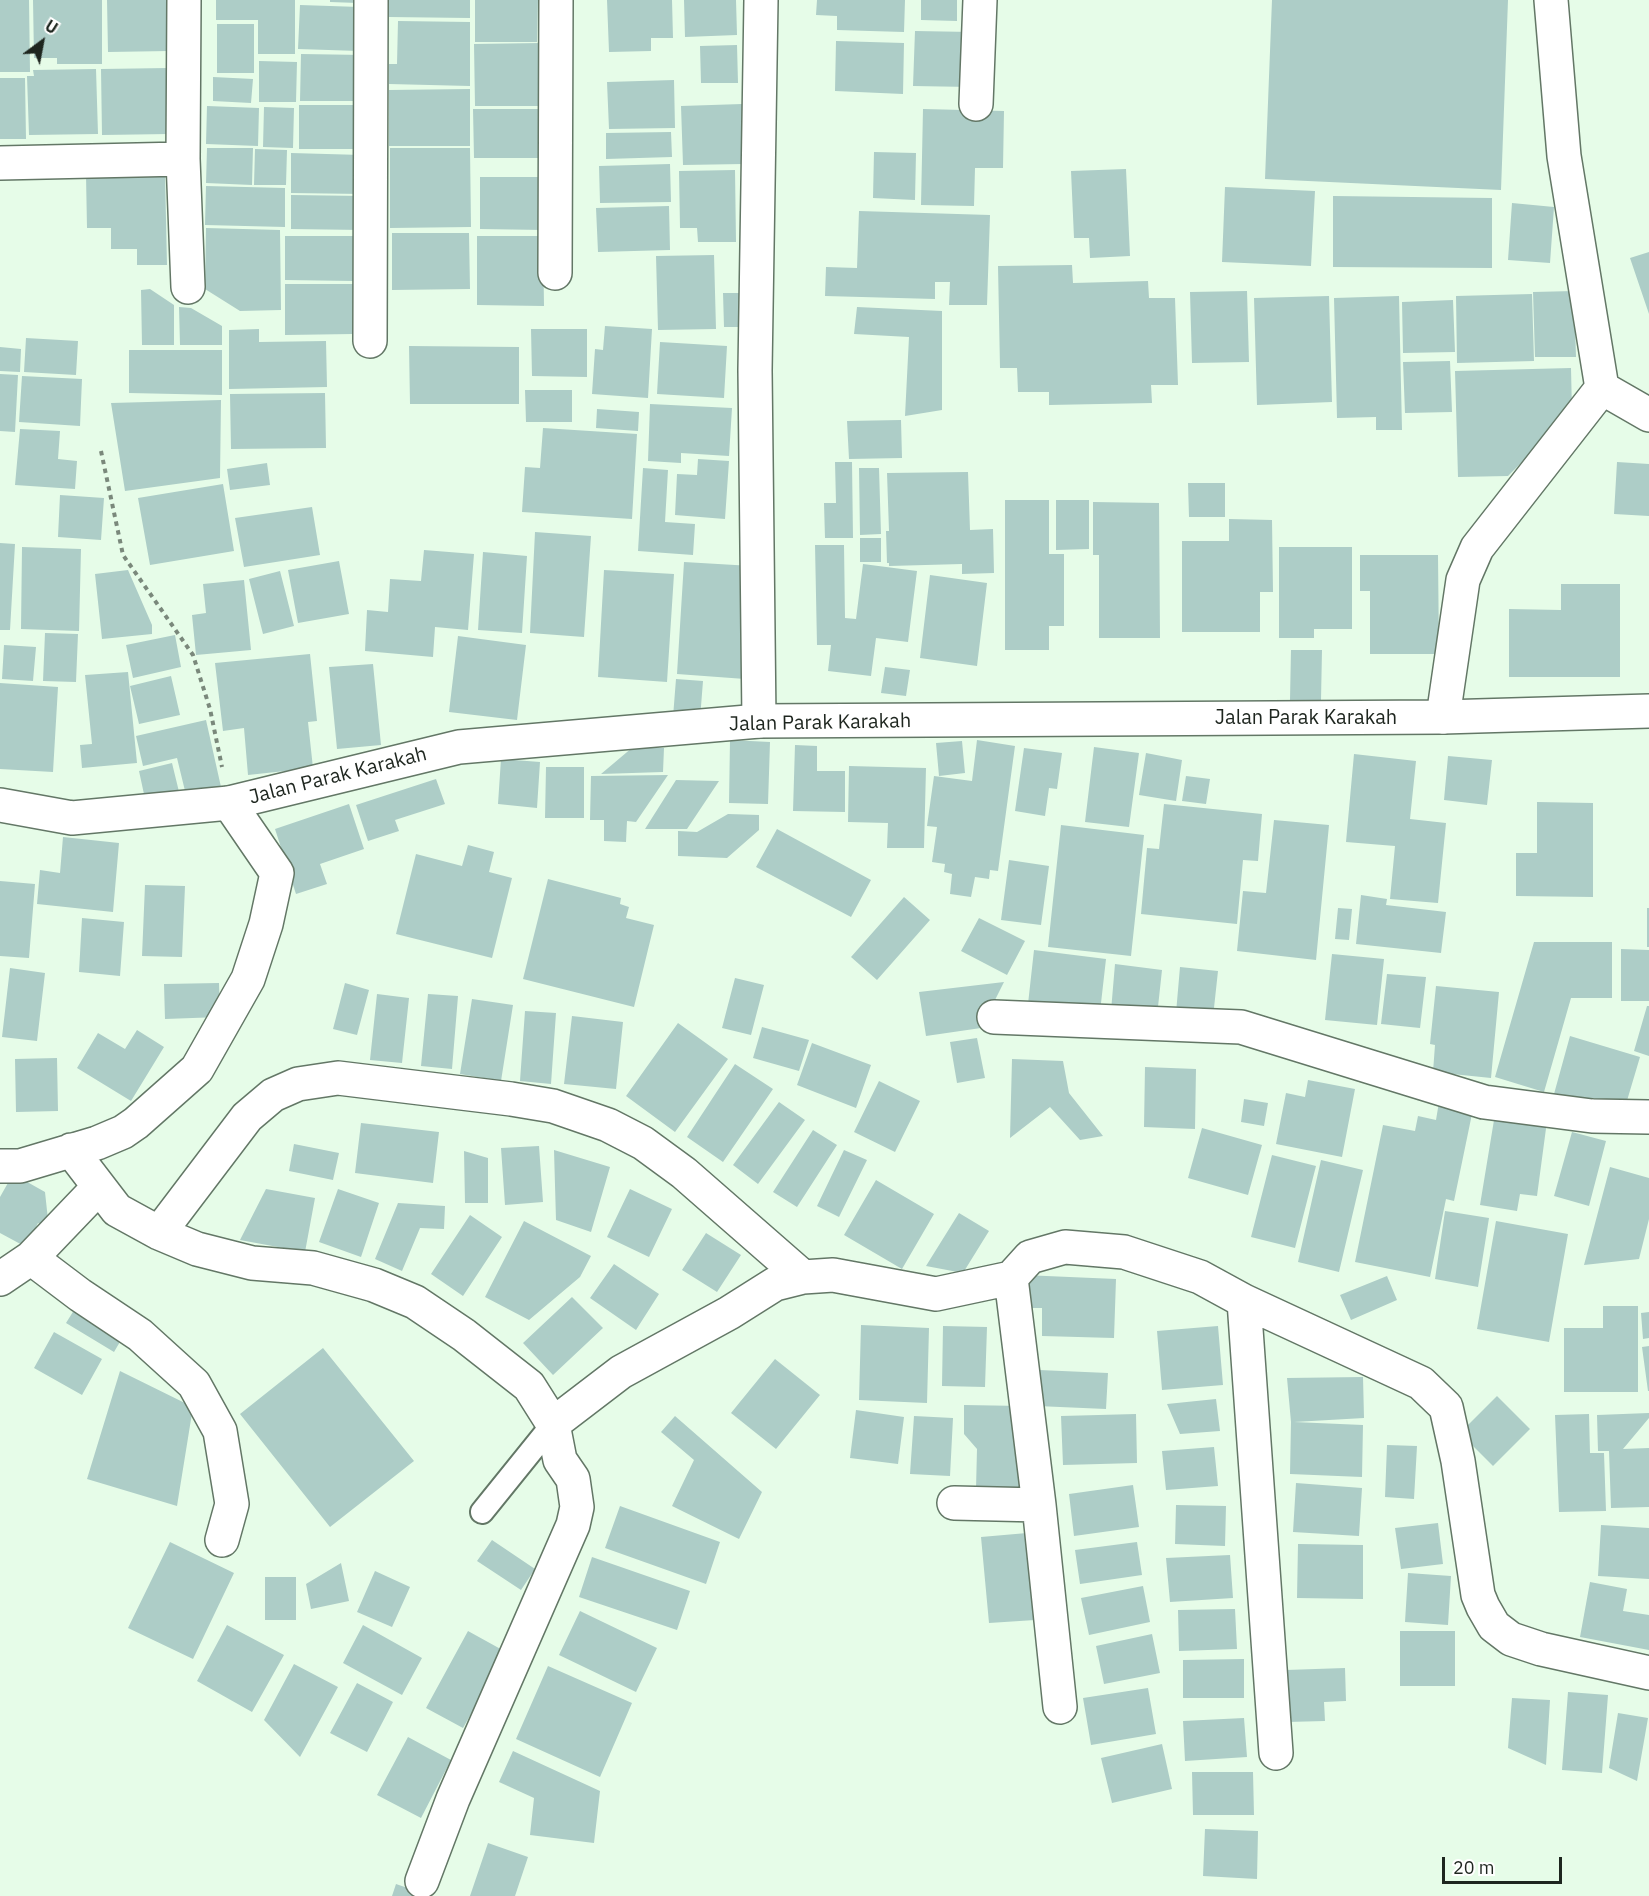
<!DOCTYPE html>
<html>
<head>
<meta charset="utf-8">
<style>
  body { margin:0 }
  #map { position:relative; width:1649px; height:1896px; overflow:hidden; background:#e6fce8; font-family:"IBM Plex Sans",sans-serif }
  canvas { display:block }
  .north { position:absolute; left:12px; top:12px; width:60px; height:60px; -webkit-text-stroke:4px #fff; paint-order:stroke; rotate:32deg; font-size:16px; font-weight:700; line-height:24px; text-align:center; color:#1e261f }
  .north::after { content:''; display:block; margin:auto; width:21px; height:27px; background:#1e261f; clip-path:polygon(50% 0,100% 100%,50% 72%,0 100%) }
  .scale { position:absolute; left:1442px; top:1857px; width:120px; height:27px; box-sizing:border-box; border:3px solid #1e261f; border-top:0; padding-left:8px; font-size:18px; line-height:21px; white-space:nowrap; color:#1e261f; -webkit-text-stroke:4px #fff; paint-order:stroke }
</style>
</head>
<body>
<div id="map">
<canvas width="1649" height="1896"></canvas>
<div class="north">U</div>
<div class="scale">20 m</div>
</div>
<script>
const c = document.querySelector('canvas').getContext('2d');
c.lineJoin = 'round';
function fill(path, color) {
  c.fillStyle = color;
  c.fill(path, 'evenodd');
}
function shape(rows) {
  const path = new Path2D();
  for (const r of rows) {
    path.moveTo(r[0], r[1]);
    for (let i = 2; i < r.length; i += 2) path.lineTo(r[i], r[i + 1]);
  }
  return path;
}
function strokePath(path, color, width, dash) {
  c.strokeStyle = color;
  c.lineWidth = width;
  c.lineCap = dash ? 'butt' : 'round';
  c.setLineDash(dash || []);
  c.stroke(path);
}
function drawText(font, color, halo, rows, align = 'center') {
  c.font = font + ' "IBM Plex Sans",sans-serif';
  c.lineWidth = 4.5;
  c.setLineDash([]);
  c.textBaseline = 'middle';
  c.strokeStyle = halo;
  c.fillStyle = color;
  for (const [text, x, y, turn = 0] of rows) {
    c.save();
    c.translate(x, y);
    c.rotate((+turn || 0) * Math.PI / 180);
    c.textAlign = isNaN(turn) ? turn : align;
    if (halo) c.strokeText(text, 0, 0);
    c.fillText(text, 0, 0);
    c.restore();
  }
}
fill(shape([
  [0,0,29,0,30,72,0,72],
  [33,0,102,0,102,64,57,64,57,58,34,58],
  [107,0,168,0,169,51,108,52],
  [216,0,295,0,295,54,258,54,258,20,216,20],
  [330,0,358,0,358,3,330,2],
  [389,0,470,0,470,18,389,17],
  [475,0,538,0,537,42,475,42],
  [607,0,672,0,673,38,651,38,651,51,609,52],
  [684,0,736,0,737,35,685,37],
  [817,0,905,0,904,32,837,30,837,16,816,15],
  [921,0,957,0,957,21,921,20],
  [1272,0,1508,0,1501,190,1265,179],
  [300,5,360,7,359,51,298,49],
  [398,21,470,22,470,86,389,84,389,64,397,64],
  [217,24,254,24,254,73,217,73],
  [915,31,972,32,971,87,913,86],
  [836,41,904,43,903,94,835,91],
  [541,43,543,106,475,106,474,44],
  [737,45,738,83,701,83,700,46],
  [301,54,364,55,364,101,300,101],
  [259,61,297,62,296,102,259,102],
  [168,68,169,134,102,135,101,69],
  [96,69,98,134,29,135,27,76,34,76,33,70],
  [213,77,253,79,251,103,213,101],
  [0,78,25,78,26,139,0,139],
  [674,80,675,128,609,129,607,82],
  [470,89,470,146,389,146,389,90],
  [742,104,743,164,683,165,681,106],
  [299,105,363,105,363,149,299,149],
  [207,106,259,108,258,146,206,144],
  [264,107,294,108,293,148,263,147],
  [473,109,539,109,540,158,474,158],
  [923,109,1004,111,1003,168,975,168,974,206,921,205],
  [671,132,672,157,606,159,606,133],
  [207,148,253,148,252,185,206,183],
  [390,148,470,148,471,227,390,228],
  [255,149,287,150,286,185,254,185],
  [874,152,916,153,915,200,873,198],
  [291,153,362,155,362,194,291,193],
  [670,164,671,202,600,203,599,166],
  [1126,169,1130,256,1090,258,1089,238,1074,238,1071,171],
  [735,170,736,242,698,242,697,228,680,228,679,171],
  [165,174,167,265,137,265,137,249,111,249,111,228,87,228,86,175],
  [480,177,543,177,544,230,480,229],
  [206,186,285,188,285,227,205,225],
  [1225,187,1315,191,1311,266,1222,262],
  [291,195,362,196,362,230,291,229],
  [1333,196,1492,198,1492,268,1333,267],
  [1512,203,1554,207,1550,263,1508,260],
  [669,206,670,250,598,252,596,208],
  [859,211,990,215,987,305,949,305,950,282,935,282,935,299,825,296,826,267,857,268],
  [206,228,280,230,281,310,240,311,205,289],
  [392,233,469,233,470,289,392,290],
  [285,236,354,236,354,281,285,280],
  [477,236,543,236,544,306,477,305],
  [1649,252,1649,314,1630,258],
  [714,255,716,329,658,330,656,256],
  [1072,265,1073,283,1148,281,1149,298,1175,298,1178,385,1151,385,1152,403,1049,405,1049,392,1018,392,1017,368,1000,368,998,266],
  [285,284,353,284,353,334,285,335],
  [150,289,174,305,174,345,142,345,141,290],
  [1247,291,1249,362,1192,363,1190,292],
  [1574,291,1576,357,1535,357,1533,292],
  [723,293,750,293,751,327,724,327],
  [1532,294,1534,361,1457,363,1456,296],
  [1329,296,1332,402,1257,405,1254,298],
  [1399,296,1402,430,1376,430,1376,417,1337,418,1334,298],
  [1453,300,1455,352,1403,353,1402,302],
  [179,307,191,308,222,326,222,345,180,345],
  [857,307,942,311,942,410,905,416,909,337,854,334],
  [605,326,652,329,648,398,592,394,595,349,603,350],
  [259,329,259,342,326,341,327,387,229,389,229,330],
  [531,329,587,329,587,377,532,376],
  [26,338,78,341,76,375,24,372],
  [660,342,727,346,724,398,657,394],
  [409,346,519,347,519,404,410,404],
  [0,347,21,349,20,372,0,371],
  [129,350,222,350,222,395,129,393],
  [1450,361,1452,412,1405,413,1403,362],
  [1571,368,1572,412,1508,476,1458,477,1455,371],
  [0,374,18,375,15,432,0,431],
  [22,376,82,379,80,426,19,422],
  [525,390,572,390,572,422,526,422],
  [325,393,326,448,231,449,230,394],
  [221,400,220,478,125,491,111,403],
  [650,404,732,408,729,456,681,453,681,463,648,461],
  [597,409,639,412,638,431,596,428],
  [901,420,902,458,849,459,847,421],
  [543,428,637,434,632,519,522,512,525,467,540,468],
  [20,429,60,431,58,459,77,461,75,489,15,485],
  [698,459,729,461,725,519,675,515,677,474,697,475],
  [835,462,852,462,853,538,825,538,824,503,836,503],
  [1617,462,1649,464,1649,516,1614,514],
  [267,463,270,485,230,490,227,469],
  [643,468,668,470,665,522,695,524,693,555,638,551],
  [859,468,879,468,881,534,860,535],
  [968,472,970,530,993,529,994,573,962,574,962,564,889,566,889,563,887,563,886,531,889,531,887,473],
  [1188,483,1225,483,1225,517,1189,517],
  [223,484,234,551,150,565,138,498],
  [60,495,104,498,101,540,58,537],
  [1005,500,1049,500,1049,554,1064,554,1064,626,1049,626,1049,650,1005,650],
  [1056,500,1089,500,1089,549,1056,550],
  [1093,502,1159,503,1160,638,1099,638,1099,555,1093,555],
  [312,507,320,555,244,567,235,518],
  [1229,519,1272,520,1273,592,1260,592,1260,632,1182,632,1182,541,1229,541],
  [535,532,591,536,584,637,530,633],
  [860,538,881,538,881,562,860,562],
  [0,543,15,544,10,630,0,630],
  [815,545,844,545,845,618,856,619,863,564,917,571,908,642,876,638,871,676,828,671,831,645,817,645],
  [22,547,81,549,79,631,21,629],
  [1279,547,1352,547,1352,629,1314,629,1314,638,1279,638],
  [424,550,474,554,468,630,435,627,433,657,365,651,367,610,388,612,390,579,421,581],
  [483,552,527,556,522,633,478,630],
  [1360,555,1438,555,1439,654,1370,654,1370,591,1360,591],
  [339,561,349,614,298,623,288,570],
  [684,562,752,566,745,679,677,674],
  [128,570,152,625,152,634,102,639,95,574],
  [604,570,674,574,667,682,598,677],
  [280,571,294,626,263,634,249,579],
  [930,575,987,583,977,666,920,658],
  [244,580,251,650,196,655,192,615,206,613,203,584],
  [1561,584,1620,584,1620,677,1509,677,1509,609,1561,610],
  [45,633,78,634,76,682,43,681],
  [175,635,181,667,133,678,126,645],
  [458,636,526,645,517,720,449,712],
  [4,645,36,647,33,681,2,679],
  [1291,650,1322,650,1321,700,1290,700],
  [310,654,317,721,308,722,313,768,248,775,244,728,223,731,215,663],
  [373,664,381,745,337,749,329,667],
  [885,667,910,670,906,696,881,693],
  [128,672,137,763,82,768,80,745,92,744,85,675],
  [171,676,180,715,139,724,130,686],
  [676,679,703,681,700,719,673,717],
  [0,683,58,687,53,772,0,769],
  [206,720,221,787,186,795,177,758,143,766,136,736],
  [730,740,770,742,768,804,729,803],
  [977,740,1015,746,998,871,990,870,989,879,975,877,971,897,950,894,952,874,944,872,945,864,932,862,937,827,927,826,934,776,972,781],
  [962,741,965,773,939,776,936,743],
  [795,745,817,746,817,771,845,771,845,812,793,811],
  [633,747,664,748,663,772,601,774],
  [1094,747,1139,753,1129,827,1085,822],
  [1024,748,1062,753,1057,789,1049,788,1045,816,1015,811],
  [1146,753,1182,760,1176,801,1139,795],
  [1354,754,1416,761,1410,819,1446,823,1438,903,1390,899,1395,846,1346,842],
  [1448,756,1492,760,1487,805,1444,800],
  [501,759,540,762,537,808,498,804],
  [172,763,181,800,147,808,139,771],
  [849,766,926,768,924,848,887,848,888,823,848,822],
  [546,767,584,767,584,818,545,818],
  [668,775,636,822,627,821,626,842,604,841,604,820,590,820,591,776],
  [1186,776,1210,779,1206,804,1182,801],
  [436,779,445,804,395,820,399,831,368,841,356,805],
  [676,780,719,781,687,829,645,829],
  [1537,802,1593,803,1593,897,1516,896,1516,853,1537,853],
  [349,804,364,849,320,864,327,884,296,894,275,829],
  [1164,804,1262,814,1258,861,1243,860,1237,924,1141,914,1147,848,1159,849],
  [728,814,759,815,759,830,727,858,678,856,678,831,697,832],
  [1274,820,1329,825,1316,960,1237,951,1243,891,1266,893],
  [1061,825,1144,835,1131,956,1048,947],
  [777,829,871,880,851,917,756,867],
  [63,837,119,843,113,912,37,904,40,870,60,873],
  [468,845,494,852,489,872,512,878,492,958,396,934,416,854,462,866],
  [1009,860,1049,866,1041,925,1001,920],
  [548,879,621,898,620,904,629,907,626,918,654,925,634,1007,523,979],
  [0,881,35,884,29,958,0,956],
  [145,885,185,886,182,957,142,956],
  [1361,895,1387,899,1386,905,1446,912,1441,953,1356,944],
  [904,897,930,920,877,980,851,957],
  [1338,908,1352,909,1349,940,1335,939],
  [1647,908,1649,908,1649,947,1647,947],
  [82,918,124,922,120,976,79,972],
  [979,918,1025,941,1007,975,961,951],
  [1534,942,1612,942,1612,998,1571,998,1544,1092,1495,1077],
  [1621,949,1649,950,1649,1001,1621,1001],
  [1034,950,1106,959,1100,1012,1028,1004],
  [1332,954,1384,959,1377,1025,1325,1020],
  [1115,964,1162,970,1157,1016,1111,1011],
  [1180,967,1218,971,1213,1017,1176,1013],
  [10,968,45,973,37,1041,2,1037],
  [1387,974,1426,977,1420,1028,1381,1024],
  [735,978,764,985,751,1035,722,1028],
  [1004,982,981,1028,926,1036,919,992],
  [219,983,220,1017,165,1019,164,984],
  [345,983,369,990,357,1035,333,1029],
  [1436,986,1499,992,1491,1078,1433,1072,1435,1045,1430,1044],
  [377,994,409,998,402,1063,370,1060],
  [428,994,458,996,452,1069,421,1066],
  [472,999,513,1005,501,1081,460,1074],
  [1647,1006,1649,1006,1649,1056,1634,1051],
  [525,1011,556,1013,551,1084,520,1081],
  [572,1016,623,1022,616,1089,564,1084],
  [678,1023,728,1059,675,1132,626,1096],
  [762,1027,809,1040,799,1071,753,1058],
  [137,1030,164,1047,131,1101,77,1068,98,1033,125,1049],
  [1570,1036,1640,1057,1626,1104,1611,1099,1608,1110,1554,1094],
  [977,1038,985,1078,957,1083,950,1042],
  [812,1043,871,1065,856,1108,797,1085],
  [57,1058,58,1111,16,1112,15,1059],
  [1012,1059,1063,1061,1069,1093,1103,1136,1080,1140,1050,1107,1010,1138],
  [735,1064,773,1089,723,1162,687,1137],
  [1145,1067,1196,1069,1195,1129,1144,1127],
  [1308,1080,1355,1089,1342,1157,1276,1144,1286,1093,1305,1097],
  [879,1081,920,1101,895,1152,854,1132],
  [1244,1099,1268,1103,1264,1126,1241,1122],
  [779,1102,805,1120,758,1184,733,1165],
  [1439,1102,1473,1109,1454,1201,1446,1199,1430,1277,1355,1262,1383,1125,1415,1131,1418,1116,1436,1120],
  [1495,1114,1547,1121,1537,1196,1520,1194,1517,1211,1480,1205],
  [361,1123,439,1132,433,1183,355,1173],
  [1202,1128,1262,1145,1248,1195,1188,1178],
  [813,1130,837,1145,797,1207,773,1192],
  [1572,1132,1606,1141,1589,1206,1554,1196],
  [294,1144,339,1153,333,1180,289,1171],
  [539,1146,543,1202,505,1205,501,1148],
  [554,1150,610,1167,591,1232,556,1220],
  [844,1150,867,1160,839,1217,817,1206],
  [464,1151,488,1158,488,1203,465,1203],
  [1272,1155,1316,1166,1295,1248,1251,1237],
  [1321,1160,1363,1170,1339,1272,1298,1262],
  [1610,1167,1649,1178,1649,1219,1639,1259,1584,1265],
  [13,1174,45,1192,49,1229,38,1223,26,1247,0,1233,0,1197],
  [876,1180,934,1214,902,1269,844,1235],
  [266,1189,315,1198,305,1252,240,1240],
  [338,1189,379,1203,361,1257,319,1242],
  [630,1189,672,1209,649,1257,607,1237],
  [398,1203,445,1206,444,1229,420,1228,402,1271,375,1259],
  [1445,1211,1489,1218,1478,1287,1435,1279],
  [959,1213,989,1231,963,1273,926,1266],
  [470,1215,502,1237,463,1296,431,1274],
  [524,1221,591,1256,580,1277,529,1320,485,1297],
  [1496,1221,1568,1234,1549,1342,1477,1329],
  [706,1233,741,1255,717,1292,682,1270],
  [614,1264,659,1294,636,1330,590,1298],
  [1023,1275,1116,1279,1114,1338,1042,1336,1042,1308,1023,1308],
  [1387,1276,1397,1300,1351,1320,1340,1295],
  [572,1297,603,1328,553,1375,523,1343],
  [1603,1306,1638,1306,1638,1392,1564,1392,1564,1328,1603,1328],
  [76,1307,124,1335,114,1352,66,1323],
  [1649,1312,1649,1338,1643,1339,1641,1313],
  [861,1325,929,1328,927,1403,859,1400],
  [943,1326,987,1327,985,1387,942,1386],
  [1218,1326,1223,1385,1162,1390,1157,1331],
  [54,1332,102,1359,82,1395,34,1368],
  [1649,1346,1649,1391,1648,1391,1642,1347],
  [323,1348,414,1461,330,1527,240,1414],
  [775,1359,820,1395,776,1449,731,1413],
  [1039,1370,1108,1373,1106,1409,1037,1406],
  [120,1371,193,1407,177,1506,87,1479],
  [1363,1377,1364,1418,1294,1422,1363,1425,1362,1477,1290,1474,1291,1422,1287,1378],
  [1497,1396,1530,1429,1493,1466,1460,1433],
  [1216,1399,1220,1431,1180,1434,1167,1404],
  [964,1405,1022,1406,1021,1490,976,1489,977,1449,964,1434],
  [856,1410,904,1417,898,1464,850,1458],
  [1649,1413,1649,1418,1623,1449,1649,1448,1649,1507,1611,1508,1609,1451,1598,1451,1597,1415],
  [1136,1414,1137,1463,1063,1465,1061,1416],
  [1589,1414,1590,1453,1604,1453,1606,1511,1559,1512,1555,1415],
  [675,1416,762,1492,739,1539,672,1506,694,1460,661,1432],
  [914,1416,953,1418,950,1476,910,1474],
  [1387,1445,1417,1446,1414,1499,1385,1497],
  [1214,1447,1218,1486,1166,1490,1162,1451],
  [1296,1483,1362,1488,1359,1536,1293,1532],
  [1133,1485,1139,1527,1074,1536,1069,1494],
  [1176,1505,1226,1506,1225,1546,1175,1544],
  [620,1506,720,1542,706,1584,605,1548],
  [1438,1523,1443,1564,1401,1569,1395,1528],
  [1601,1525,1649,1528,1649,1579,1598,1576],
  [1027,1533,1035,1620,989,1623,981,1537],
  [492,1540,535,1569,521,1590,477,1561],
  [170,1542,234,1573,193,1659,128,1628],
  [1137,1542,1142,1575,1080,1584,1075,1550],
  [1298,1544,1363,1545,1363,1599,1297,1598],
  [1230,1555,1233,1598,1170,1602,1166,1558],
  [592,1557,690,1591,677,1630,579,1597],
  [341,1563,349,1601,311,1609,306,1584],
  [375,1571,410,1587,392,1627,357,1612],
  [1408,1573,1451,1576,1448,1625,1405,1622],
  [265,1577,296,1577,296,1620,265,1620],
  [1590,1582,1627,1589,1623,1611,1649,1615,1649,1650,1580,1637],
  [1143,1586,1150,1622,1089,1635,1081,1598],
  [1235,1609,1237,1649,1179,1651,1178,1610],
  [580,1611,657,1648,636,1692,559,1655],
  [227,1625,284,1655,252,1712,197,1681],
  [363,1625,422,1658,402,1695,343,1663],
  [468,1631,506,1652,463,1728,426,1708],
  [1400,1631,1455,1631,1455,1686,1400,1686],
  [1152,1634,1160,1673,1104,1684,1096,1646],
  [1244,1659,1244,1698,1183,1698,1183,1660],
  [294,1664,338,1687,300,1757,264,1720],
  [548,1666,632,1703,600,1777,516,1739],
  [1345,1668,1346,1701,1324,1702,1325,1721,1287,1722,1286,1670],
  [357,1683,393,1702,367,1752,330,1733],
  [1148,1688,1156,1734,1091,1745,1083,1698],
  [1568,1692,1608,1695,1602,1773,1562,1770],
  [1512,1698,1550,1700,1546,1765,1508,1748],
  [1618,1713,1648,1718,1637,1781,1609,1768],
  [1244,1718,1247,1757,1185,1761,1183,1721],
  [408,1737,451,1760,421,1818,377,1795],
  [1162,1744,1172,1789,1112,1803,1101,1758],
  [513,1751,600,1791,594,1843,530,1835,534,1798,499,1782],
  [1192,1772,1253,1772,1254,1815,1193,1815],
  [1205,1829,1258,1831,1257,1879,1203,1876],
  [488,1843,528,1857,515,1896,470,1896],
  [396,1884,431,1896,392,1896]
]), '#adcdc7');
const service = shape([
  [482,1512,553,1424]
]);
const minor = shape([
  [184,0,183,159,188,287],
  [976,104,980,0],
  [0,163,183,159],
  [555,273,556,0],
  [370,341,371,0],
  [1602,388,1649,415],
  [1443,717,1463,580,1477,548,1602,388,1564,156,1551,0],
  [759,721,755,370,761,0],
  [994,1017,1241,1027,1484,1102,1592,1116,1649,1117],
  [71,1150,117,1210,159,1233,197,1249,252,1263,313,1268,374,1285,415,1302,464,1335,529,1386,553,1424,560,1460,573,1479,577,1507,573,1525,453,1799,422,1881],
  [0,1166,20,1166,97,1143,123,1132,136,1123,197,1069,248,979,266,924,277,873,229,803],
  [159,1233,247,1117,273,1095,298,1084,338,1078,511,1099,553,1106,608,1125,643,1143,684,1173,803,1277],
  [31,1258,80,1295,140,1335,194,1384,220,1431,232,1504,222,1540],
  [0,1279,31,1258,98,1188],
  [1244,1301,1276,1753],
  [553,1424,621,1372,729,1313,775,1284,803,1277,833,1275,936,1294,1011,1278,1030,1257,1065,1247,1124,1252,1200,1277,1244,1301,1421,1383,1446,1407,1458,1461,1478,1595,1483,1607,1494,1626,1511,1639,1541,1649,1649,1673],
  [954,1503,1039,1505,1011,1278],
  [1039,1505,1060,1707]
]);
const tertiary = shape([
  [0,805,72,818,229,803,459,747,759,721,1443,717,1649,711]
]);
strokePath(service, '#637766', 26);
strokePath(minor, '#637766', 36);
strokePath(tertiary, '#637766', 36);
strokePath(shape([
  [101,451,123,555,193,655,210,709,222,767]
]), '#7a887b', 4, [4.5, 4.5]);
strokePath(service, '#fff', 22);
strokePath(minor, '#fff', 33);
strokePath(tertiary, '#fff', 33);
drawText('20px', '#1e261f', '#fff', [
  ["Jalan Parak Karakah",1306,718],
  ["Jalan Parak Karakah",820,723,-1],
  ["Jalan Parak Karakah",338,776,-14]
]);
</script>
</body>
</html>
